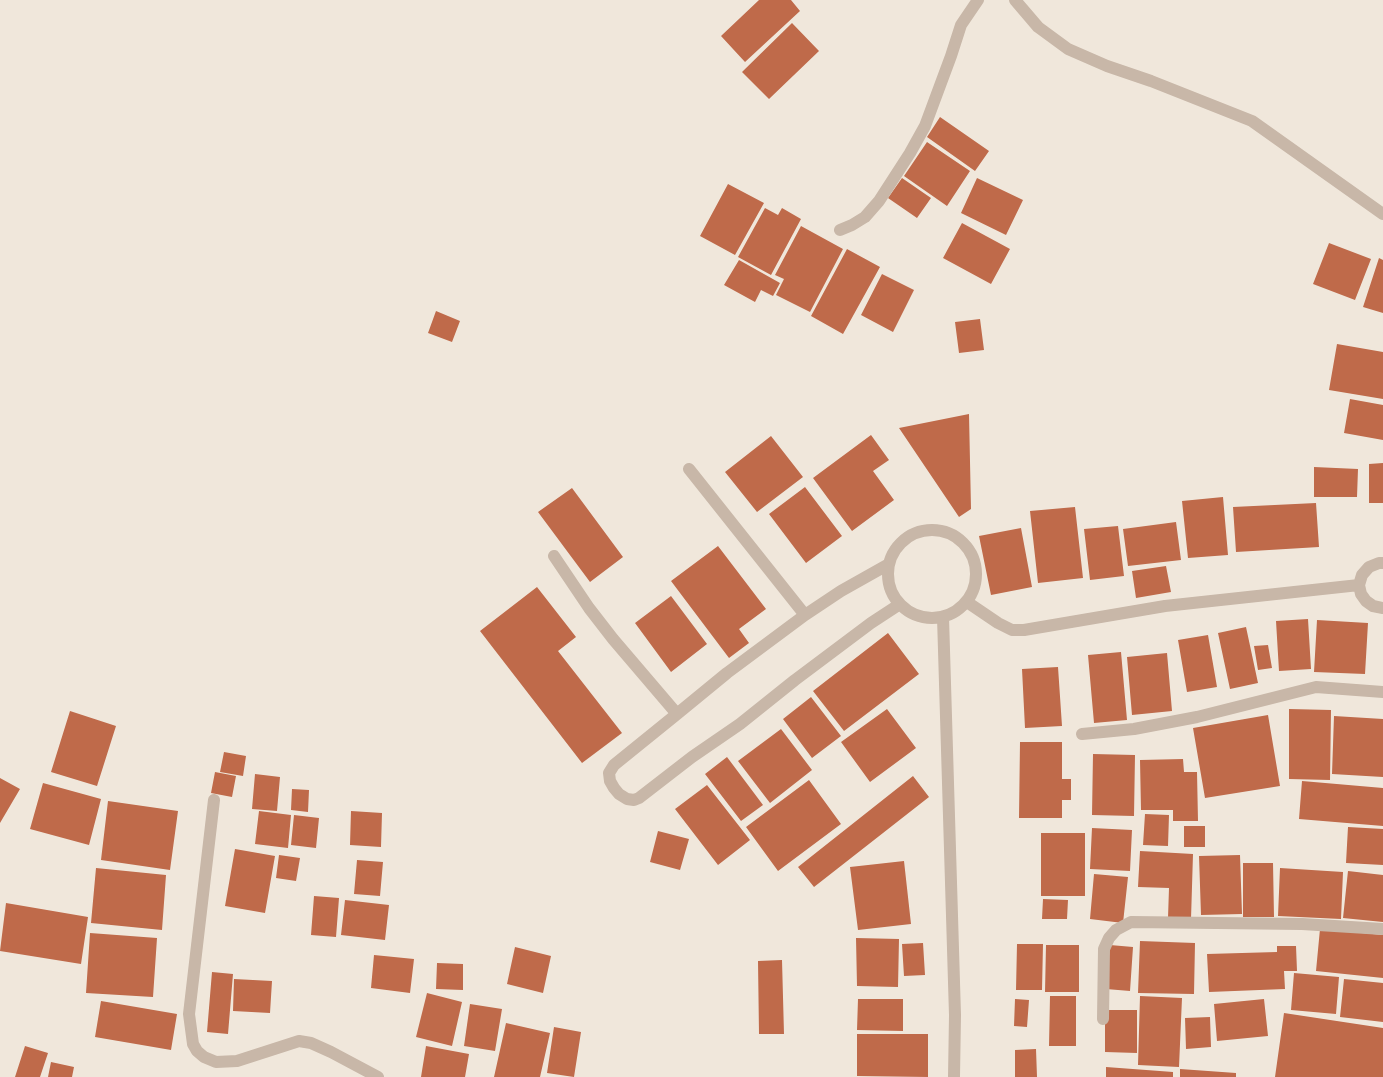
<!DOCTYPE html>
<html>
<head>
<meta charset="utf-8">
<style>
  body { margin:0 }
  canvas { display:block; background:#f0e7db }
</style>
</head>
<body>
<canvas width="1383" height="1077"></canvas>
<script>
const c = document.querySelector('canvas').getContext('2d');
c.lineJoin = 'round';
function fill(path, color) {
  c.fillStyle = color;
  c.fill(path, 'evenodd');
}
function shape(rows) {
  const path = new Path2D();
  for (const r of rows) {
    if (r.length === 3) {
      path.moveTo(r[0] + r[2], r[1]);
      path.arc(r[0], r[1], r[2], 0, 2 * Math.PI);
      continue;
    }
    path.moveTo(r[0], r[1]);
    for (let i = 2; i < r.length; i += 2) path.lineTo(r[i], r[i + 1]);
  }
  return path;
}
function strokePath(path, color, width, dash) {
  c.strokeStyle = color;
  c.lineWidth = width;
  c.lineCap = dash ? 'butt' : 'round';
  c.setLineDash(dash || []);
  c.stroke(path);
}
fill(shape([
  [759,0,791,0,800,11,745,62,721,36],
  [792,23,819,51,769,99,742,72],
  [940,117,989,151,975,171,927,137],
  [927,142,970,171,947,206,904,176],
  [902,178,931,198,917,218,888,198],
  [977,178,1023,200,1006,235,961,213],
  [728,184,764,203,735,255,700,236],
  [765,208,778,215,782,208,801,219,771,275,738,257],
  [962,223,1010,249,991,284,943,258],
  [801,226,843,249,810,312,776,295,784,279,775,275],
  [1329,243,1371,259,1355,300,1313,284],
  [847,249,880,267,843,334,811,316],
  [1379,258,1383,260,1383,313,1363,307],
  [739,260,780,283,773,296,761,290,755,302,724,285],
  [882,274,914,290,893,332,861,315],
  [436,311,460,321,452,342,428,333],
  [980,319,984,350,959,353,955,322],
  [1337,344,1383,352,1383,399,1329,390],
  [1350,399,1383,405,1383,440,1344,433],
  [969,414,971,509,959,517,899,428],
  [871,435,889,460,873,471,894,500,852,531,813,478],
  [771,436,803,477,757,512,725,472],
  [1383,463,1383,503,1369,503,1369,464],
  [1314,467,1358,469,1357,497,1314,497],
  [805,487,842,536,806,563,769,514],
  [572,488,623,557,590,582,538,512],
  [1223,497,1228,555,1188,558,1182,501],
  [1316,503,1319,547,1236,552,1233,507],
  [1075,507,1083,578,1038,583,1030,511],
  [1176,522,1181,560,1128,566,1123,529],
  [1118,526,1124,576,1090,580,1084,529],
  [1021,528,1032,587,991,595,979,536],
  [718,546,766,609,739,629,749,643,729,658,671,581],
  [1166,566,1171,592,1136,598,1132,571],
  [537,587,576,637,558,651,622,733,582,763,480,631],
  [671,596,707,644,671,672,635,623],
  [1308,619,1311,669,1279,671,1276,621],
  [1317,620,1368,623,1365,674,1314,672],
  [1246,627,1258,683,1230,689,1218,633],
  [888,633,919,674,844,731,813,691],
  [1208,635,1217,687,1187,692,1178,640],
  [1268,645,1272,668,1258,670,1254,646],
  [1121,652,1127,720,1094,723,1088,655],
  [1167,653,1172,711,1132,715,1127,657],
  [1058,667,1062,726,1025,728,1022,669],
  [811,697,841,736,812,758,783,719],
  [887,709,916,748,870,782,841,742],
  [1289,709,1331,710,1330,780,1289,779],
  [70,711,116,726,97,786,51,772],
  [1268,715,1280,786,1205,798,1193,728],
  [1334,716,1383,719,1383,777,1332,774],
  [781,729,812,770,770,803,738,761],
  [1020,742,1062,742,1062,779,1071,779,1071,800,1062,800,1062,818,1019,818],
  [224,752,246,756,243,776,220,772],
  [1093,754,1135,755,1134,816,1092,815],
  [727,757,763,805,741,821,705,774],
  [1183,759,1184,772,1197,772,1198,821,1173,821,1173,810,1141,810,1140,760],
  [215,772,236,776,232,797,211,793],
  [255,774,280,777,277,811,252,809],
  [913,776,929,797,814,887,798,867],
  [0,778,20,789,0,823],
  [809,780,841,824,778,871,746,827],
  [1302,781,1383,788,1383,826,1299,819],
  [43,783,101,799,89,845,30,829],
  [707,785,750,840,718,865,675,809],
  [292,789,309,790,308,812,291,810],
  [108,801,178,811,170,870,101,860],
  [259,811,291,815,288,848,255,844],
  [351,811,382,813,381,847,350,845],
  [1145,814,1169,815,1168,846,1143,845],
  [294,815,319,818,316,848,291,845],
  [1184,826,1205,826,1205,847,1184,847],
  [1348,827,1383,829,1383,865,1346,863],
  [1092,828,1132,830,1130,871,1090,869],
  [658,831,689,839,680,870,650,862],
  [1041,833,1085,833,1085,896,1041,896],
  [235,849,275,856,265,913,225,906],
  [1140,851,1193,854,1191,919,1168,918,1169,888,1138,887],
  [279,855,300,858,296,881,276,878],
  [1240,855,1242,914,1201,915,1199,856],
  [357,860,383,862,380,896,354,894],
  [904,861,911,924,858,930,850,867],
  [1243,863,1273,863,1274,917,1243,917],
  [96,868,166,875,162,930,91,923],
  [1280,868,1343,872,1341,919,1278,916],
  [1348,871,1383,875,1383,922,1343,918],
  [1094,874,1128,877,1123,923,1090,919],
  [314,896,339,898,336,937,311,935],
  [1043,899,1068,900,1067,919,1042,919],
  [345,900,389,905,385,940,341,935],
  [6,903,88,917,81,964,0,951],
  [1320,929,1383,935,1383,978,1316,971],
  [90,933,157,938,153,997,86,993],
  [856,938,899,939,898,987,857,986],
  [1140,941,1195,943,1194,994,1138,993],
  [923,943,925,975,904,976,902,944],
  [1017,944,1043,944,1042,990,1016,990],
  [1046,945,1079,945,1079,992,1045,992],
  [1110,945,1133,947,1130,991,1106,989],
  [1277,946,1296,946,1297,971,1284,971,1285,989,1209,992,1207,954,1277,952],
  [515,947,551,956,543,993,507,984],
  [374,955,414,959,410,993,371,988],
  [782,960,784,1034,759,1034,758,961],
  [437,963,463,964,463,990,436,989],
  [212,972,233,974,228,1034,207,1032],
  [1294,973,1339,977,1336,1014,1291,1010],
  [234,979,272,981,270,1013,233,1011],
  [1344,979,1383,983,1383,1022,1340,1017],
  [427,993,462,1002,452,1046,416,1037],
  [1050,996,1076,996,1076,1046,1049,1046],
  [1140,996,1182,998,1179,1067,1138,1065],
  [858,999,903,999,903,1031,857,1030],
  [1015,999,1029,1000,1027,1027,1014,1026],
  [1264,999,1268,1036,1217,1041,1214,1004],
  [101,1001,177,1014,171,1050,95,1037],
  [470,1004,502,1009,495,1051,464,1046],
  [1105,1010,1137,1010,1137,1053,1105,1052],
  [1284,1013,1383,1028,1383,1077,1275,1077],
  [1210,1017,1211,1047,1186,1049,1185,1018],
  [506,1023,550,1033,540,1077,494,1077],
  [554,1027,581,1032,574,1077,547,1073],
  [857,1034,928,1034,928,1077,857,1076],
  [25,1046,48,1053,40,1077,15,1077],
  [426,1046,469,1054,465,1077,421,1077],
  [1036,1049,1037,1077,1015,1077,1015,1050],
  [51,1062,74,1067,72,1077,48,1077],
  [1106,1067,1173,1072,1173,1077,1106,1077],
  [1180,1069,1236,1073,1236,1077,1180,1077]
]), '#bf6a4a');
strokePath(shape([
  [1015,0,1038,27,1068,49,1107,66,1151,81,1252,121,1383,214],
  [840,230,852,225,865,217,879,201,910,153,925,126,951,56,961,25,978,0],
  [689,469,805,615],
  [932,574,44],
  [554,556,589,608,613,639,677,714],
  [1383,563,1379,563,1369,567,1362,575,1359,585,1361,594,1366,601,1373,606,1383,608],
  [889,564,841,591,805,615,727,673,677,714,614,765,609,773,610,781,614,788,619,794,627,799,634,800,639,798,692,757,740,724,795,680,871,623,900,604],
  [967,602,998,623,1012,630,1024,630,1165,606,1359,585],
  [943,617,955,1015,954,1077],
  [1082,734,1134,729,1197,717,1316,687,1383,692],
  [214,800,189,1014,193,1044,197,1051,204,1057,216,1062,237,1061,299,1041,311,1043,331,1052,378,1077],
  [1103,1019,1104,949,1109,938,1116,930,1131,922,1302,924,1383,929]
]), '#c8b7a8', 12);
</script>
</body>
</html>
